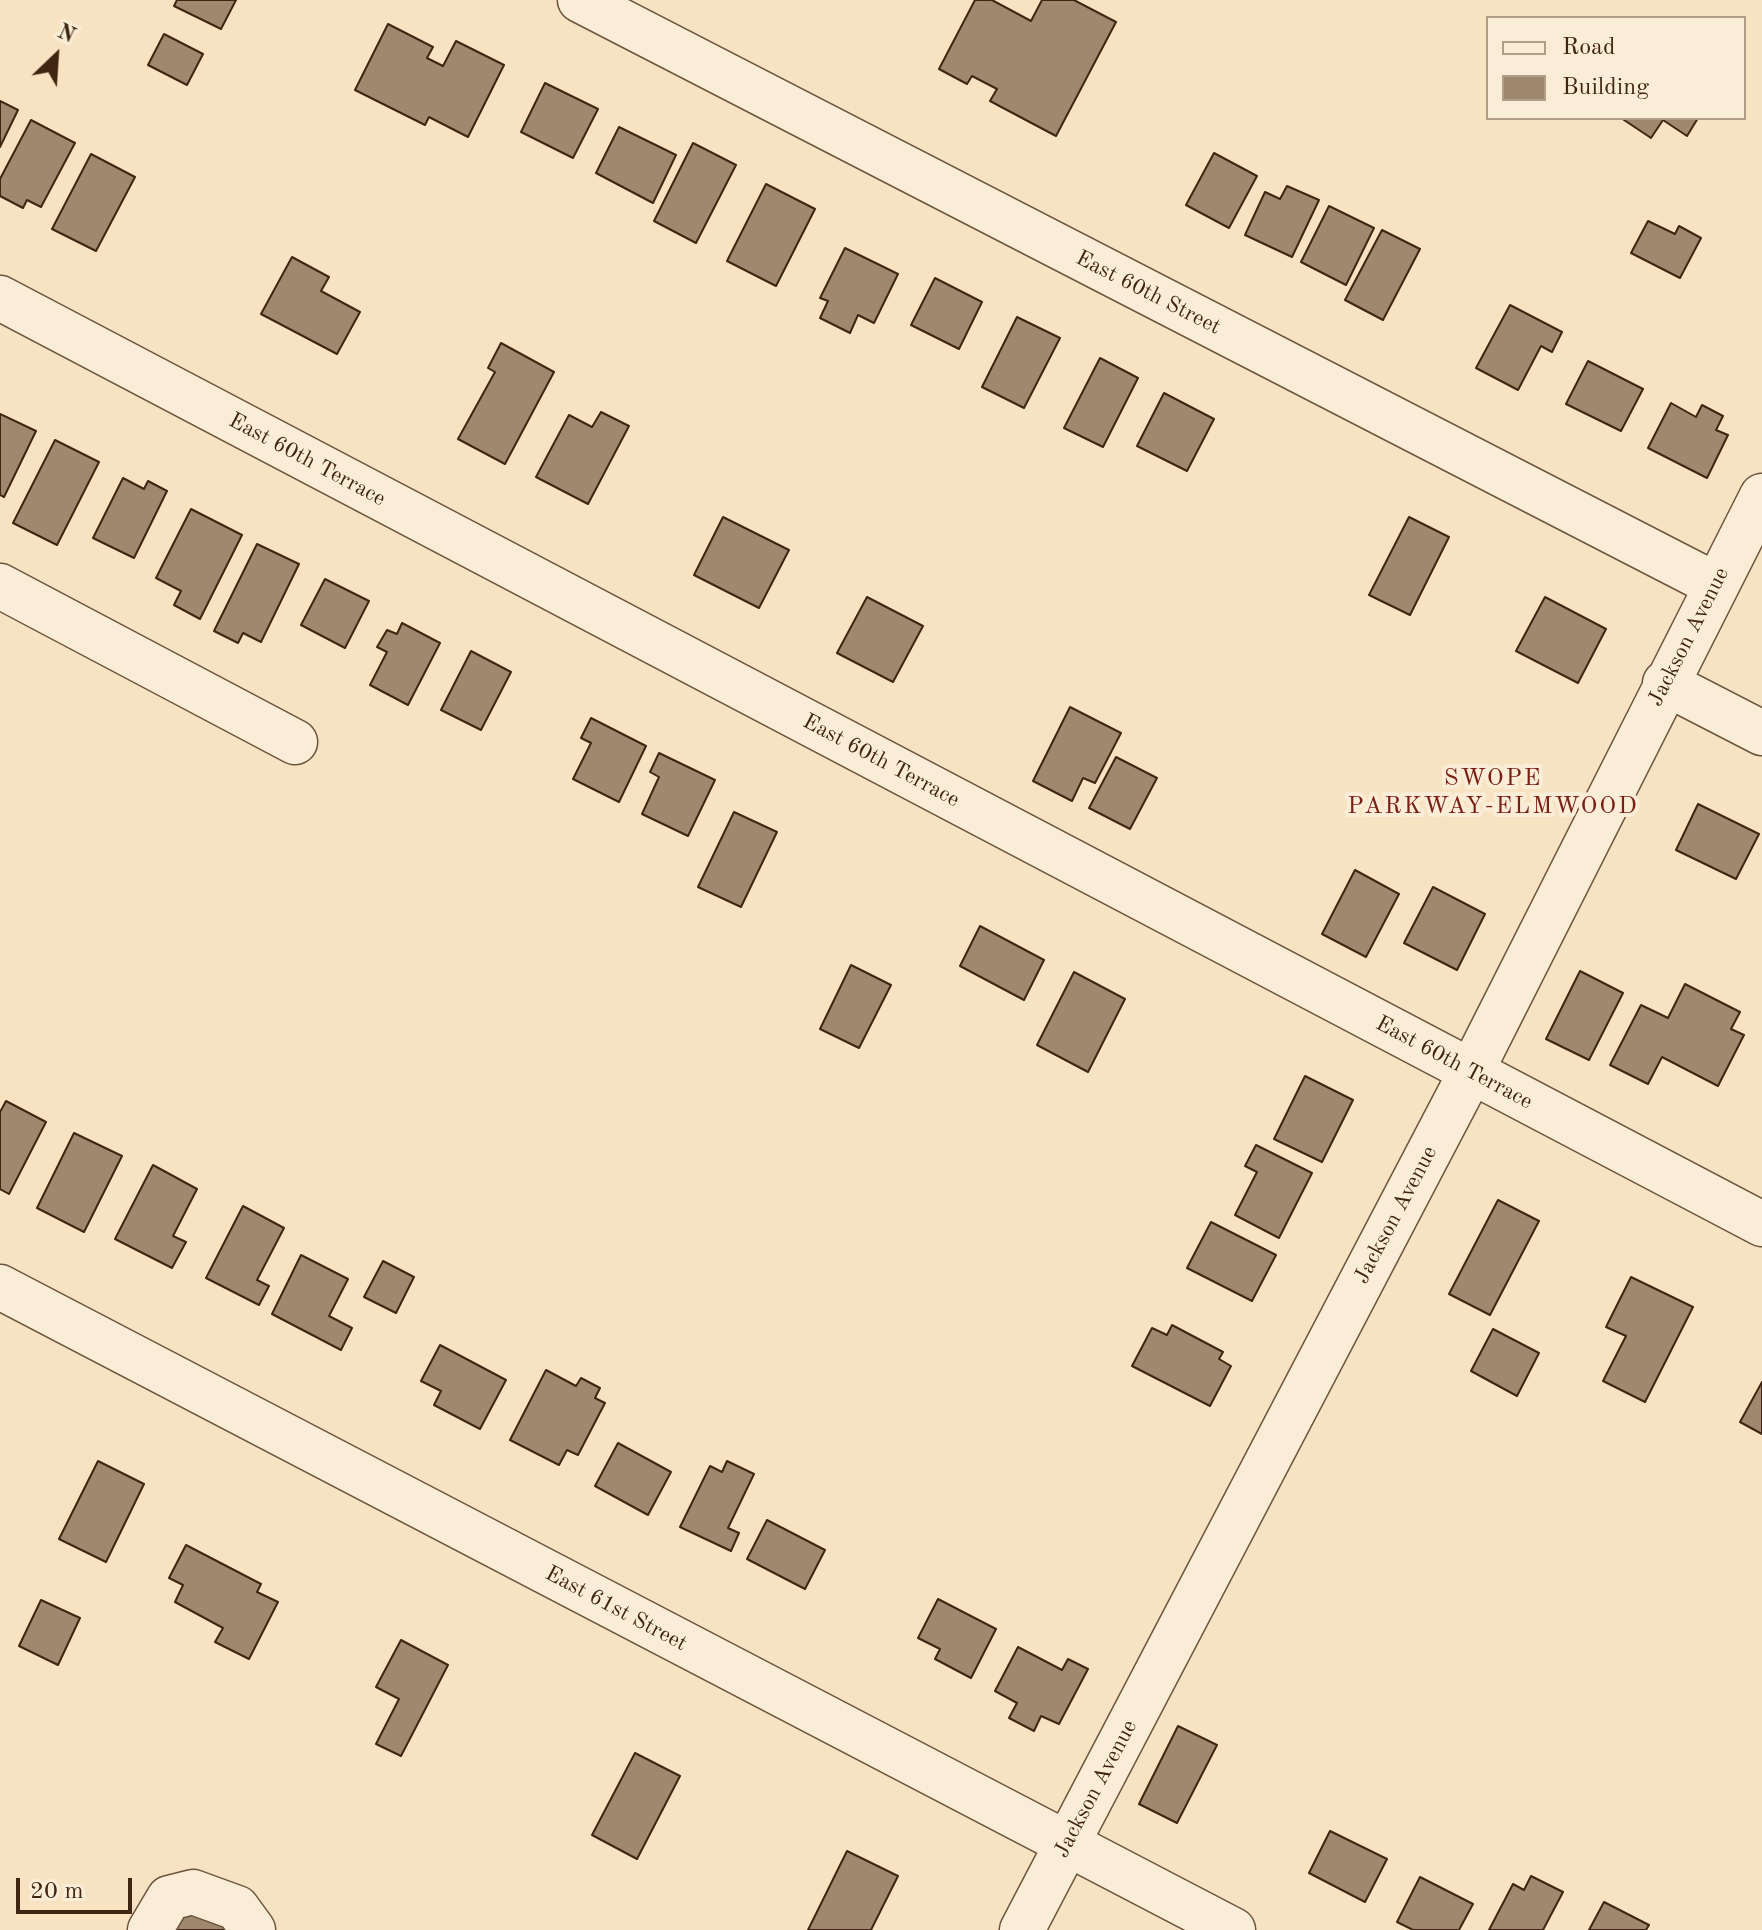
<!DOCTYPE html>
<html>
<head>
<meta charset="utf-8">
<style>
  body { margin:0 }
  #map { position:relative; width:1762px; height:1930px; overflow:hidden; background:#f7e3c1; font-family:"Old Standard TT",serif }
  canvas { display:block }
  .legend { position:absolute; left:1486px; top:16px; width:260px; height:104px; box-sizing:border-box; background:#faedd7; border:2px solid #af9d88; margin:0; padding:10px 14px; list-style:none; font-size:24px; color:#3f2512 }
  .legend li { display:flex; align-items:center; gap:16px; height:40px }
  .legend b { width:40px; border:2px solid #af9d88 }
  .north { position:absolute; left:16px; top:16px; width:80px; height:80px; -webkit-text-stroke:6px #faedd7; paint-order:stroke; rotate:25deg; font-size:22px; font-weight:700; line-height:32px; text-align:center; color:#3f2512 }
  .north::after { content:''; display:block; margin:auto; width:28px; height:36px; background:#3f2512; clip-path:polygon(50% 0,100% 100%,50% 72%,0 100%) }
  .scale { position:absolute; left:16px; top:1878px; width:116px; height:36px; box-sizing:border-box; border:4px solid #3f2512; border-top:0; padding-left:10px; font-size:24px; line-height:28px; white-space:nowrap; color:#3f2512; -webkit-text-stroke:6px #faedd7; paint-order:stroke }
</style>
</head>
<body>
<div id="map">
<canvas width="1762" height="1930"></canvas>
<ul class="legend">
<li><b style="height:10px;background:#faedd7"></b>Road</li>
<li><b style="height:22px;background:#9f886d"></b>Building</li>
</ul>
<div class="north">N</div>
<div class="scale">20 m</div>
</div>
<script>
const c = document.querySelector('canvas').getContext('2d');
c.lineJoin = 'round';
function fill(path, color) {
  c.fillStyle = color;
  c.fill(path, 'evenodd');
}
function shape(rows) {
  const path = new Path2D();
  for (const r of rows) {
    path.moveTo(r[0], r[1]);
    for (let i = 2; i < r.length; i += 2) path.lineTo(r[i], r[i + 1]);
  }
  return path;
}
function strokePath(path, color, width, dash) {
  c.strokeStyle = color;
  c.lineWidth = width;
  c.lineCap = dash ? 'butt' : 'round';
  c.setLineDash(dash || []);
  c.stroke(path);
}
function drawText(font, color, halo, rows, align = 'center') {
  c.font = font + ' "Old Standard TT",serif';
  c.lineWidth = 8;
  c.setLineDash([]);
  c.textBaseline = 'middle';
  c.strokeStyle = halo;
  c.fillStyle = color;
  for (const [text, x, y, turn = 0] of rows) {
    c.save();
    c.translate(x, y);
    c.rotate((+turn || 0) * Math.PI / 180);
    c.textAlign = isNaN(turn) ? turn : align;
    if (halo) c.strokeText(text, 0, 0);
    c.fillText(text, 0, 0);
    c.restore();
  }
}
const building = shape([
  [177,0,236,0,221,29,174,6,177,0],
  [975,0,992,0,1031,21,1042,0,1074,0,1116,22,1056,136,990,101,997,89,972,76,967,84,939,69,975,0],
  [388,24,433,47,427,58,443,66,456,41,504,65,468,137,429,117,425,125,355,90,388,24],
  [164,34,203,54,187,85,148,65,164,34],
  [545,83,598,109,573,158,521,132,545,83],
  [0,101,18,110,0,147,0,101],
  [1621,118,1698,118,1687,136,1663,120,1651,138,1621,118],
  [31,120,75,143,41,207,27,200,23,208,0,196,0,179,31,120],
  [619,127,676,155,653,203,596,173,619,127],
  [693,143,736,165,696,243,654,221,693,143],
  [1214,153,1257,176,1229,228,1186,205,1214,153],
  [91,154,135,177,96,251,52,229,91,154],
  [766,184,815,209,776,286,727,261,766,184],
  [1287,186,1319,200,1292,257,1245,235,1265,192,1280,199,1287,186],
  [1329,206,1374,228,1346,285,1301,262,1329,206],
  [1648,221,1675,234,1679,226,1701,238,1680,278,1631,253,1648,221],
  [1382,230,1420,249,1383,320,1345,300,1382,230],
  [845,248,898,274,874,323,858,315,850,333,820,318,828,301,820,298,845,248],
  [292,257,329,277,321,291,360,312,337,354,261,314,292,257],
  [935,278,982,302,959,349,911,325,935,278],
  [1510,305,1562,332,1552,352,1541,346,1518,390,1476,368,1510,305],
  [1017,317,1060,338,1024,408,982,387,1017,317],
  [501,343,554,372,505,464,458,439,495,372,488,368,501,343],
  [1100,358,1138,378,1103,447,1064,428,1100,358],
  [1588,361,1643,389,1621,431,1566,404,1588,361],
  [1164,393,1214,419,1187,471,1137,446,1164,393],
  [1671,403,1696,417,1702,405,1723,416,1716,430,1728,435,1707,478,1648,448,1671,403],
  [601,412,629,426,588,504,536,477,569,415,592,427,601,412],
  [0,414,36,431,4,497,0,495,0,414],
  [55,440,99,462,57,545,13,523,55,440],
  [123,478,144,489,148,481,167,491,134,558,93,538,123,478],
  [191,509,242,535,200,619,174,605,181,591,156,578,191,509],
  [723,517,789,550,759,608,694,575,723,517],
  [1409,517,1449,537,1410,615,1369,595,1409,517],
  [257,544,299,564,261,642,243,633,238,643,214,631,257,544],
  [325,579,369,601,345,648,301,625,325,579],
  [867,597,923,626,893,682,837,653,867,597],
  [1545,597,1606,629,1578,683,1516,651,1545,597],
  [402,623,440,643,408,705,370,685,387,652,377,647,387,630,397,634,402,623],
  [471,651,511,672,481,730,441,710,471,651],
  [1070,707,1121,733,1095,783,1083,778,1072,801,1033,781,1070,707],
  [591,718,646,746,619,802,573,779,591,743,581,738,591,718],
  [659,753,715,780,688,836,642,814,659,777,650,772,659,753],
  [1116,757,1157,778,1130,829,1089,808,1116,757],
  [1698,804,1759,834,1736,879,1676,850,1698,804],
  [734,812,777,832,741,907,698,887,734,812],
  [1355,870,1399,894,1366,957,1322,934,1355,870],
  [1433,887,1485,914,1457,970,1404,943,1433,887],
  [980,926,1044,960,1024,1000,960,966,980,926],
  [851,965,891,985,859,1048,820,1029,851,965],
  [1580,971,1623,993,1589,1060,1546,1039,1580,971],
  [1074,972,1125,999,1088,1072,1037,1045,1074,972],
  [1685,984,1740,1012,1731,1029,1744,1035,1718,1086,1662,1057,1648,1084,1610,1065,1641,1005,1668,1018,1685,984],
  [1305,1076,1353,1100,1322,1162,1274,1139,1305,1076],
  [6,1101,46,1122,9,1194,0,1189,0,1112,6,1101],
  [74,1133,122,1156,84,1232,37,1208,74,1133],
  [1256,1145,1312,1173,1279,1238,1235,1215,1257,1172,1245,1166,1256,1145],
  [153,1165,197,1189,173,1236,186,1242,172,1268,115,1239,153,1165],
  [1498,1200,1539,1221,1490,1315,1449,1294,1498,1200],
  [243,1206,284,1228,257,1280,269,1286,259,1305,206,1278,243,1206],
  [1211,1222,1276,1255,1252,1301,1187,1268,1211,1222],
  [301,1255,348,1279,329,1316,352,1328,341,1350,272,1314,301,1255],
  [383,1261,414,1277,396,1313,364,1297,383,1261],
  [1631,1277,1693,1307,1645,1402,1603,1381,1626,1336,1606,1327,1631,1277],
  [1172,1325,1223,1352,1219,1359,1231,1366,1210,1406,1132,1366,1152,1328,1167,1335,1172,1325],
  [1493,1329,1539,1353,1517,1396,1471,1371,1493,1329],
  [440,1345,506,1380,480,1429,434,1405,441,1391,421,1381,440,1345],
  [546,1370,576,1386,581,1378,600,1388,595,1398,605,1403,578,1455,567,1450,559,1465,510,1440,546,1370],
  [1762,1382,1762,1434,1740,1422,1762,1382],
  [618,1443,671,1472,648,1515,595,1486,618,1443],
  [98,1461,144,1484,106,1562,59,1539,98,1461],
  [727,1461,754,1474,728,1528,739,1533,731,1551,680,1527,710,1466,722,1472,727,1461],
  [767,1520,825,1550,805,1589,747,1559,767,1520],
  [186,1545,261,1584,257,1592,278,1602,249,1659,215,1642,223,1628,175,1602,183,1585,169,1578,186,1545],
  [938,1599,996,1629,971,1678,935,1659,940,1649,918,1638,938,1599],
  [41,1600,80,1618,58,1665,19,1646,41,1600],
  [401,1640,448,1665,401,1756,376,1744,399,1699,376,1687,401,1640],
  [1018,1647,1062,1670,1068,1659,1088,1669,1059,1724,1041,1716,1034,1731,1009,1718,1017,1703,995,1691,1018,1647],
  [1178,1726,1217,1745,1177,1823,1139,1804,1178,1726],
  [635,1753,680,1776,637,1859,592,1835,635,1753],
  [1330,1831,1387,1859,1365,1902,1309,1873,1330,1831],
  [847,1851,898,1876,871,1930,808,1930,847,1851],
  [1531,1876,1563,1892,1543,1930,1489,1930,1513,1884,1524,1890,1531,1876],
  [1420,1877,1473,1904,1459,1930,1413,1930,1397,1922,1420,1877],
  [1604,1902,1649,1925,1646,1930,1589,1930,1604,1902],
  [189,1904,228,1927,226,1930,174,1930,189,1904]
]);
fill(building, '#9f886d');
strokePath(building, '#3f2512', 2);
const minor = shape([
  [580,0,1716,585],
  [0,298,1762,1224],
  [0,586,295,742],
  [1665,683,1762,733],
  [0,1287,1233,1930],
  [150,1930,169,1898,193,1892,237,1908,253,1930],
  [1022,1930,1471,1072,1762,496]
]);
strokePath(minor, '#6d543e', 47);
strokePath(minor, '#faedd7', 44);
drawText('22px', '#3f2512', '#faedd7', [
  ["East 60th Street",1148,293,27],
  ["East 60th Terrace",307,460,28],
  ["Jackson Avenue",1689,637,-63],
  ["East 60th Terrace",881,761,28],
  ["East 60th Terrace",1454,1063,28],
  ["Jackson Avenue",1396,1215,-62],
  ["East 61st Street",616,1609,28],
  ["Jackson Avenue",1096,1789,-62]
]);
c.letterSpacing = '2px';
drawText('24px', '#7a1f14', '#faedd7', [
  ["SWOPE",1493,779],
  ["PARKWAY-ELMWOOD",1493,807]
]);
c.letterSpacing = '0px';
</script>
</body>
</html>
